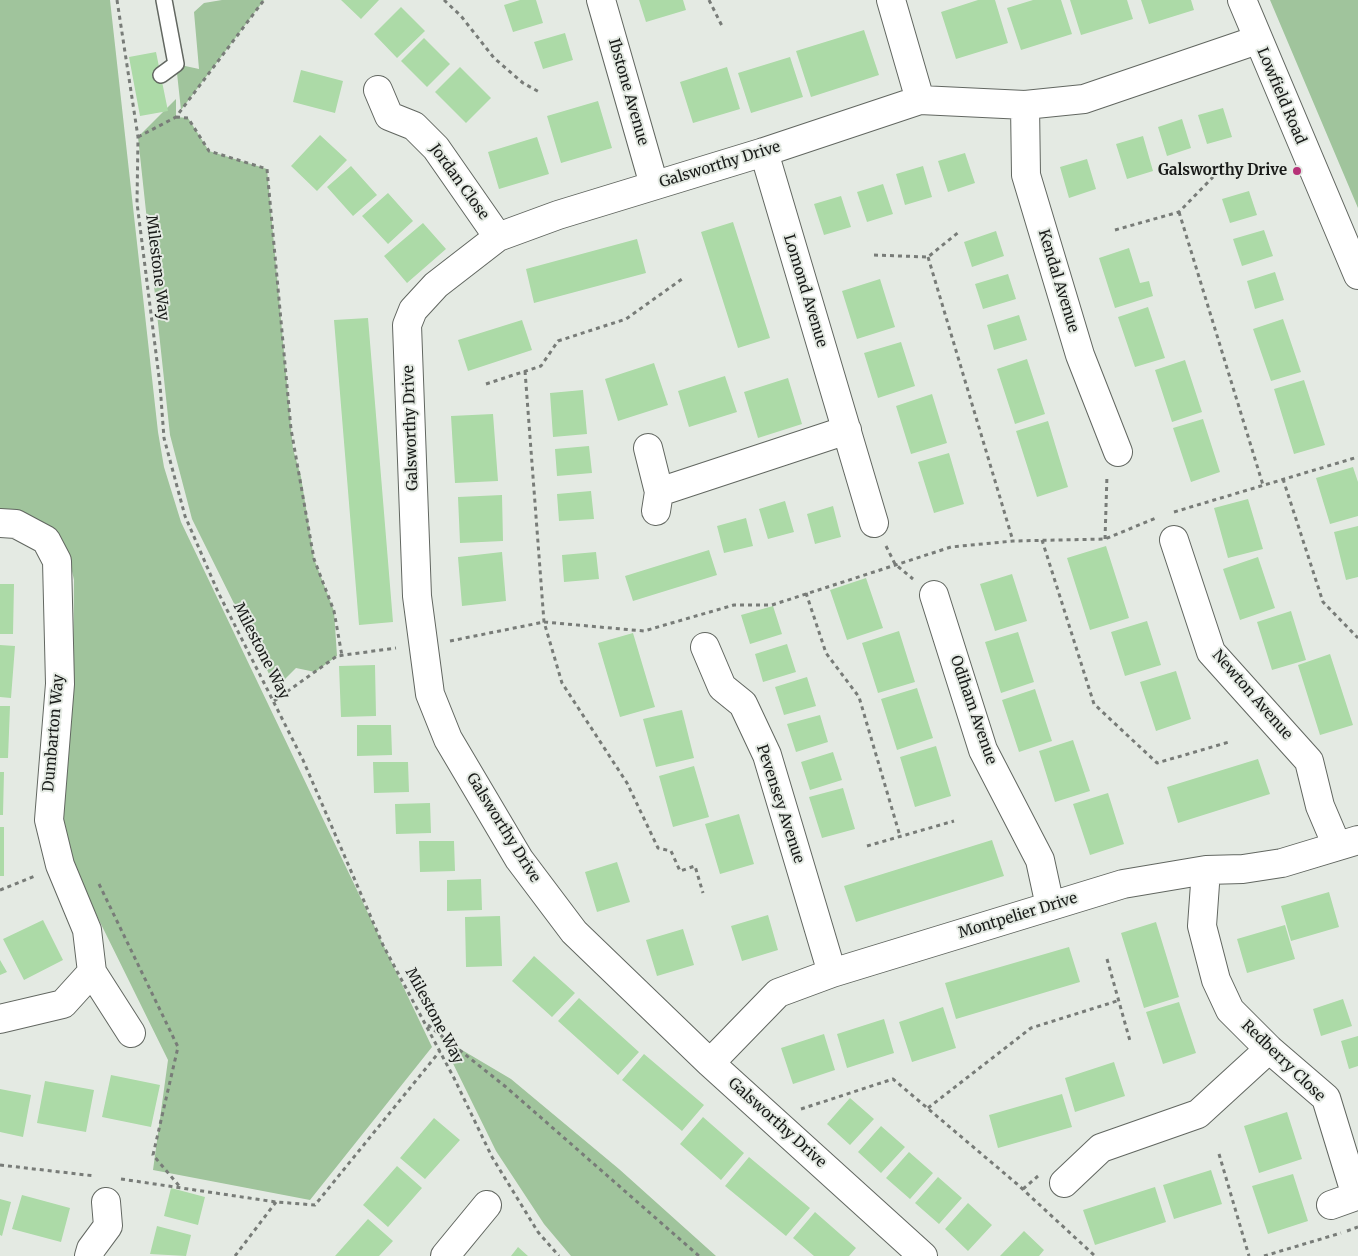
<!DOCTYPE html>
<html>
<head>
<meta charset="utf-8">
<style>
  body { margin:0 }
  canvas { display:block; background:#e4eae3 }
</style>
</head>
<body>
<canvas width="1358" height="1256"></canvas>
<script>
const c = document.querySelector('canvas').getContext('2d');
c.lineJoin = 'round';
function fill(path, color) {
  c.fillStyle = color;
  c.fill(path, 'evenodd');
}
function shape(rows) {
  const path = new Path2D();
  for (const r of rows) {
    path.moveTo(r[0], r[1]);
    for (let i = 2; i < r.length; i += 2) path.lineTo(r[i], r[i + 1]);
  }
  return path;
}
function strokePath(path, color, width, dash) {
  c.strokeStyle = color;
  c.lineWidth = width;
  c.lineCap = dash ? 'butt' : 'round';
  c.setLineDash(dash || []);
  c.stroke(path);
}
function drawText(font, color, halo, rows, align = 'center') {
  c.font = font + ' Merriweather,serif';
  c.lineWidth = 4;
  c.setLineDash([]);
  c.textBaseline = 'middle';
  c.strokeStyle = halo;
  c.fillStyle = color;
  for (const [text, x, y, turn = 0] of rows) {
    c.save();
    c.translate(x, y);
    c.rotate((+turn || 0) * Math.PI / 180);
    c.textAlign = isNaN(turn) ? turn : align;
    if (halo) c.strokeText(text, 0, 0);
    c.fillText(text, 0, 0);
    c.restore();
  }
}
fill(shape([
  [0,0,110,0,158,432,164,467,181,522,432,1047,310,1200,153,1170,168,1060,63,847,60,813,73,675,74,580,69,558,0,511],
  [222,0,264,0,181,110,176,64,199,69,194,12,204,3],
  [1270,0,1358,0,1358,208],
  [176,99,176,117,188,118,209,151,267,169,293,449,301,477,314,559,334,611,337,656,315,672,296,668,276,688,192,519,170,435,138,137],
  [440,1037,511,1079,619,1169,716,1256,571,1256,544,1224,496,1151]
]), '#a0c49c');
fill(shape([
  [341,0,379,0,361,19],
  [520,0,536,0,543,23,513,32,504,5],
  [639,0,683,0,686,10,646,22],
  [978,0,995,0,1008,43,956,59,941,12],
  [1033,0,1061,0,1072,34,1021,50,1007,8],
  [1070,0,1127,0,1133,19,1081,35],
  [1141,0,1191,0,1194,10,1149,24],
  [401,7,425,31,397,58,374,34],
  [864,30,879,75,811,97,796,51],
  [565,33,573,60,543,69,534,42],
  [424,38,450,64,427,87,401,61],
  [156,52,168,111,140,116,129,57],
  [790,57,803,97,751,113,738,73],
  [460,67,491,98,466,123,435,92],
  [727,67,740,109,693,123,680,82],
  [301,70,343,81,335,113,293,102],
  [598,101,612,148,561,163,547,116],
  [1223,108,1232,137,1207,144,1198,115],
  [1182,119,1191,148,1167,156,1158,127],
  [320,135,347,160,317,191,291,166],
  [1143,136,1153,171,1127,179,1116,144],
  [537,137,549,174,499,189,488,152],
  [965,153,975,183,948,192,938,161],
  [1087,159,1096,189,1069,198,1060,167],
  [351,166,377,195,353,216,327,187],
  [923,166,932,197,905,205,896,174],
  [883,184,893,214,867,222,857,192],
  [1249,191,1257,215,1230,223,1222,199],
  [388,193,413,221,388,244,362,216],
  [841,196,851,227,824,235,814,204],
  [733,222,770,338,738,348,701,232],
  [423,223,446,249,407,283,384,256],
  [1264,230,1273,256,1242,266,1233,239],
  [996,231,1004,256,972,267,964,242],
  [637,239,646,273,534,303,526,269],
  [1129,248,1140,283,1149,281,1153,296,1115,308,1099,258],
  [1275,272,1284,300,1255,309,1247,281],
  [1008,274,1016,299,983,309,975,284],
  [880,279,895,327,857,339,842,291],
  [1148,307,1165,358,1135,367,1118,317],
  [1019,315,1027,340,994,350,987,325],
  [368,318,393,622,359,625,334,320],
  [1283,319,1301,372,1271,381,1253,329],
  [522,320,532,350,468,371,458,340],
  [901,342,915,386,878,398,864,353],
  [1027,359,1045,414,1015,424,997,369],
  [1185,360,1202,412,1172,422,1155,370],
  [654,363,668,405,618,421,605,379],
  [725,376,737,412,689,427,678,391],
  [788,378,802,424,758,438,744,392],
  [1304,380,1325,445,1294,454,1274,389],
  [583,390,587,434,553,437,550,393],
  [932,394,947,443,911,454,896,406],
  [493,414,498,481,455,483,451,416],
  [1203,419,1220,472,1191,482,1173,428],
  [1048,421,1068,487,1037,497,1016,431],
  [589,446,592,473,557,476,555,449],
  [949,453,964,504,934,513,918,462],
  [1353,467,1358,482,1358,516,1330,524,1316,478],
  [591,491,594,519,559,521,557,494],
  [502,495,503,541,460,543,458,497],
  [1248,499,1263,549,1228,558,1214,508],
  [785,501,794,532,768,539,759,509],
  [833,506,841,537,815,544,807,514],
  [746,518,753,546,724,553,717,526],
  [1358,526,1358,577,1346,580,1334,532],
  [1106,546,1129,618,1090,630,1067,558],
  [709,550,717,575,633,601,625,576],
  [502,552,506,601,462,606,458,557],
  [596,552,599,579,564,582,562,555],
  [1258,557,1275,608,1240,620,1223,569],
  [1012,574,1027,621,995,631,980,584],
  [866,578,883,628,847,640,830,590],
  [0,584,14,584,13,634,0,634],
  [773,606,782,634,750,644,741,615],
  [1291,611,1306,660,1272,670,1257,622],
  [1147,621,1161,665,1125,676,1111,632],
  [899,631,915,682,878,693,862,643],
  [1018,632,1034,682,1001,693,985,642],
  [633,633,655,707,620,717,598,643],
  [787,644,796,672,763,682,755,654],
  [0,645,15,646,11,698,0,697],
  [1330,654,1353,725,1320,735,1298,665],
  [375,665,376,716,341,717,339,666],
  [1176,671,1191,719,1156,731,1140,682],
  [807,677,816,706,784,715,775,687],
  [917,688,933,738,897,750,881,699],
  [1035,689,1052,741,1019,752,1002,700],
  [0,706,10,706,8,758,0,758],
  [682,710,694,758,656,767,643,719],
  [820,715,828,742,796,752,787,724],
  [357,725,391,725,392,755,357,756],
  [1073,740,1090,791,1055,802,1039,751],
  [936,746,951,796,915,807,900,757],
  [833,752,842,780,810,790,801,762],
  [1258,759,1270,794,1178,823,1167,787],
  [373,762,408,762,409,792,374,793],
  [694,766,709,817,673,827,659,776],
  [0,772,4,772,3,815,0,815],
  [843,788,855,829,822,838,809,797],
  [1108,793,1124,844,1090,855,1073,804],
  [430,803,431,833,396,834,395,804],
  [739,814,754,864,720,874,705,824],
  [0,827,4,827,4,876,0,876],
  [992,840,1004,876,856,922,844,886],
  [419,841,454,841,455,871,420,872],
  [617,862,630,902,597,912,585,872],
  [481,879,482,910,447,911,447,880],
  [1329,892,1339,927,1291,941,1281,906],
  [768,915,778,950,742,961,731,926],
  [500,916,502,966,466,967,465,917],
  [43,920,63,960,24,980,3,939],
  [1156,922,1179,997,1144,1008,1121,933],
  [1285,925,1295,959,1247,973,1237,939],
  [683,929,694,965,657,976,646,940],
  [1069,947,1080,982,956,1019,945,983],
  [534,956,575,993,552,1017,512,981],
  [0,960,7,972,0,975],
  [579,998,639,1052,618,1075,558,1021],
  [1343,999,1352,1026,1321,1036,1313,1009],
  [1179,1002,1196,1053,1163,1064,1146,1012],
  [943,1007,956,1048,912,1062,899,1022],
  [884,1019,894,1053,847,1068,837,1034],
  [824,1034,835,1070,793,1084,781,1048],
  [1358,1036,1358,1066,1349,1069,1341,1041],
  [644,1054,704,1105,682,1131,622,1080],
  [1114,1062,1125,1096,1075,1112,1065,1078],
  [111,1075,160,1085,151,1127,102,1117],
  [45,1081,94,1090,86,1132,37,1123],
  [0,1089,31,1095,23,1137,0,1132],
  [1062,1094,1072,1127,998,1148,989,1115],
  [850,1098,874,1119,850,1145,827,1124],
  [1287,1112,1302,1159,1259,1173,1244,1126],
  [703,1117,744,1153,721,1180,680,1144],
  [434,1118,460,1140,425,1179,400,1158],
  [881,1126,905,1147,881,1173,858,1152],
  [909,1152,933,1173,910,1199,886,1178],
  [749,1157,810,1208,786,1236,725,1186],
  [397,1166,422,1188,388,1227,363,1205],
  [1211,1170,1222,1204,1174,1219,1163,1185],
  [1293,1174,1308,1221,1268,1234,1252,1186],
  [938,1177,962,1198,939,1224,915,1203],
  [1155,1187,1166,1222,1095,1245,1083,1210],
  [171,1188,205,1197,198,1225,164,1216],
  [22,1195,70,1208,61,1242,12,1229],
  [0,1199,11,1202,2,1236,0,1235],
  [968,1203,992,1225,968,1251,945,1229],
  [815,1212,856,1248,849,1256,814,1256,793,1238],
  [368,1219,393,1241,379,1256,335,1256],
  [157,1226,191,1235,186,1256,150,1254],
  [1024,1231,1044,1250,1039,1256,1000,1256],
  [518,1247,528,1256,511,1256]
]), '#acdaa7');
const lane = shape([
  [161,75,176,64,164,0]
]);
const street = shape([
  [601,0,654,185],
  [891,0,920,100],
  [378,90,389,116,414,126,436,148,498,237],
  [1025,105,1026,175,1080,355,1118,452],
  [764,152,874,523],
  [648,448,659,492],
  [656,511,659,492,847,430],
  [0,523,16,524,46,540,57,561,60,684,49,820,60,865,87,930,92,972,131,1033],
  [1174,540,1211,652,1309,761,1320,806,1337,846],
  [934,595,983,750,1040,860,1050,906],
  [705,647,722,687,743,704,767,755,832,973],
  [1206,870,1202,926,1216,980,1230,1010,1269,1049,1326,1098,1356,1196,1358,1196],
  [0,1019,63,1004,92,972],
  [710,1063,778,993,832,973,1123,884,1206,870,1243,869,1282,863,1358,840],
  [1064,1183,1101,1148,1198,1114,1269,1049],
  [1331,1205,1356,1196],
  [89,1256,91,1249,108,1226,106,1202],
  [445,1256,487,1205],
  [923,1256,710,1063,574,932,519,859,448,739,430,694,417,596,407,325,413,310,436,285,498,237,558,215,764,152,920,100,1025,105,1084,99,1257,40]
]);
const secondary = shape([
  [1242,0,1358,275]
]);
strokePath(lane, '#626761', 18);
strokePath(street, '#626761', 30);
strokePath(secondary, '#626761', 30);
strokePath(shape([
  [117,0,138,137,137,203,160,385,164,438,185,516,218,592,303,760,383,945,454,1078,492,1157,538,1232,559,1256],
  [444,0,461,16,494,58,523,83,541,93],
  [709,0,723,28],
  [176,117,188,118,209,151,267,169,291,429,314,559,334,611,342,656],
  [138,137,176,117,264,0],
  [1179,212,1263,485],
  [1115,230,1179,212,1213,177],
  [874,255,928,257,960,231],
  [928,257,1013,541],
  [525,371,544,622,562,683,627,783,658,848,671,851,680,871,695,866,703,893],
  [486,384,541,366,558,341,626,319,682,279],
  [1283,479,1323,602,1358,638],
  [1174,512,1358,457],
  [1105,539,1107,475],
  [1042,540,1094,704,1157,763,1229,742],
  [886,546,895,564,913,579],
  [806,593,826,653,859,697,900,836],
  [450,641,544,622,644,631,734,605,772,605,951,547,1013,541,1105,539,1156,518],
  [274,701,337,656,396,648],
  [867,846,954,821],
  [99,884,178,1047,153,1155,180,1187],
  [0,890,35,876],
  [1107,959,1130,1041],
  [428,1025,506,1087,699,1256],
  [928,1108,1031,1028,1117,1001],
  [801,1109,893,1079,1017,1184,1095,1256],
  [1219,1154,1249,1256],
  [0,1165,95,1176],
  [121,1179,276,1202,315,1205,440,1051],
  [1023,1189,1038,1176],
  [1347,1231,1358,1227],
  [235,1256,276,1202],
  [1264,1256,1341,1233]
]), '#787c78', 3, [4, 4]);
strokePath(lane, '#fff', 15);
strokePath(street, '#fff', 28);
strokePath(secondary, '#fff', 28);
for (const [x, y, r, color] of [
  [1297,171,5,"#b63278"]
]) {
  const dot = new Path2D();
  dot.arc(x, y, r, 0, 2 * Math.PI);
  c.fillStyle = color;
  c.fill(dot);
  strokePath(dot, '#e4eae3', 2);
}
drawText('15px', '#191b19', '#e4eae3', [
  ["Ibstone Avenue",628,92,74],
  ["Lowfield Road",1281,96,67],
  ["Galsworthy Drive",720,165,-17],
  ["Jordan Close",459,182,54],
  ["Milestone Way",157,268,83],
  ["Kendal Avenue",1058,281,73],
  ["Lomond Avenue",805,291,73],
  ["Galsworthy Drive",411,428,-92],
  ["Milestone Way",261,651,63],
  ["Newton Avenue",1252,695,49],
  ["Odiham Avenue",973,710,71],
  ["Dumbarton Way",54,733,-85],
  ["Pevensey Avenue",780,804,72],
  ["Galsworthy Drive",503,828,58],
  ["Montpelier Drive",1018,916,-17],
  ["Milestone Way",434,1016,62],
  ["Redberry Close",1283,1061,44],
  ["Galsworthy Drive",777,1123,42]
]);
drawText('bold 15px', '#191b19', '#e4eae3', [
  ["Galsworthy Drive",1287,171]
], 'right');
</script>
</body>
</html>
